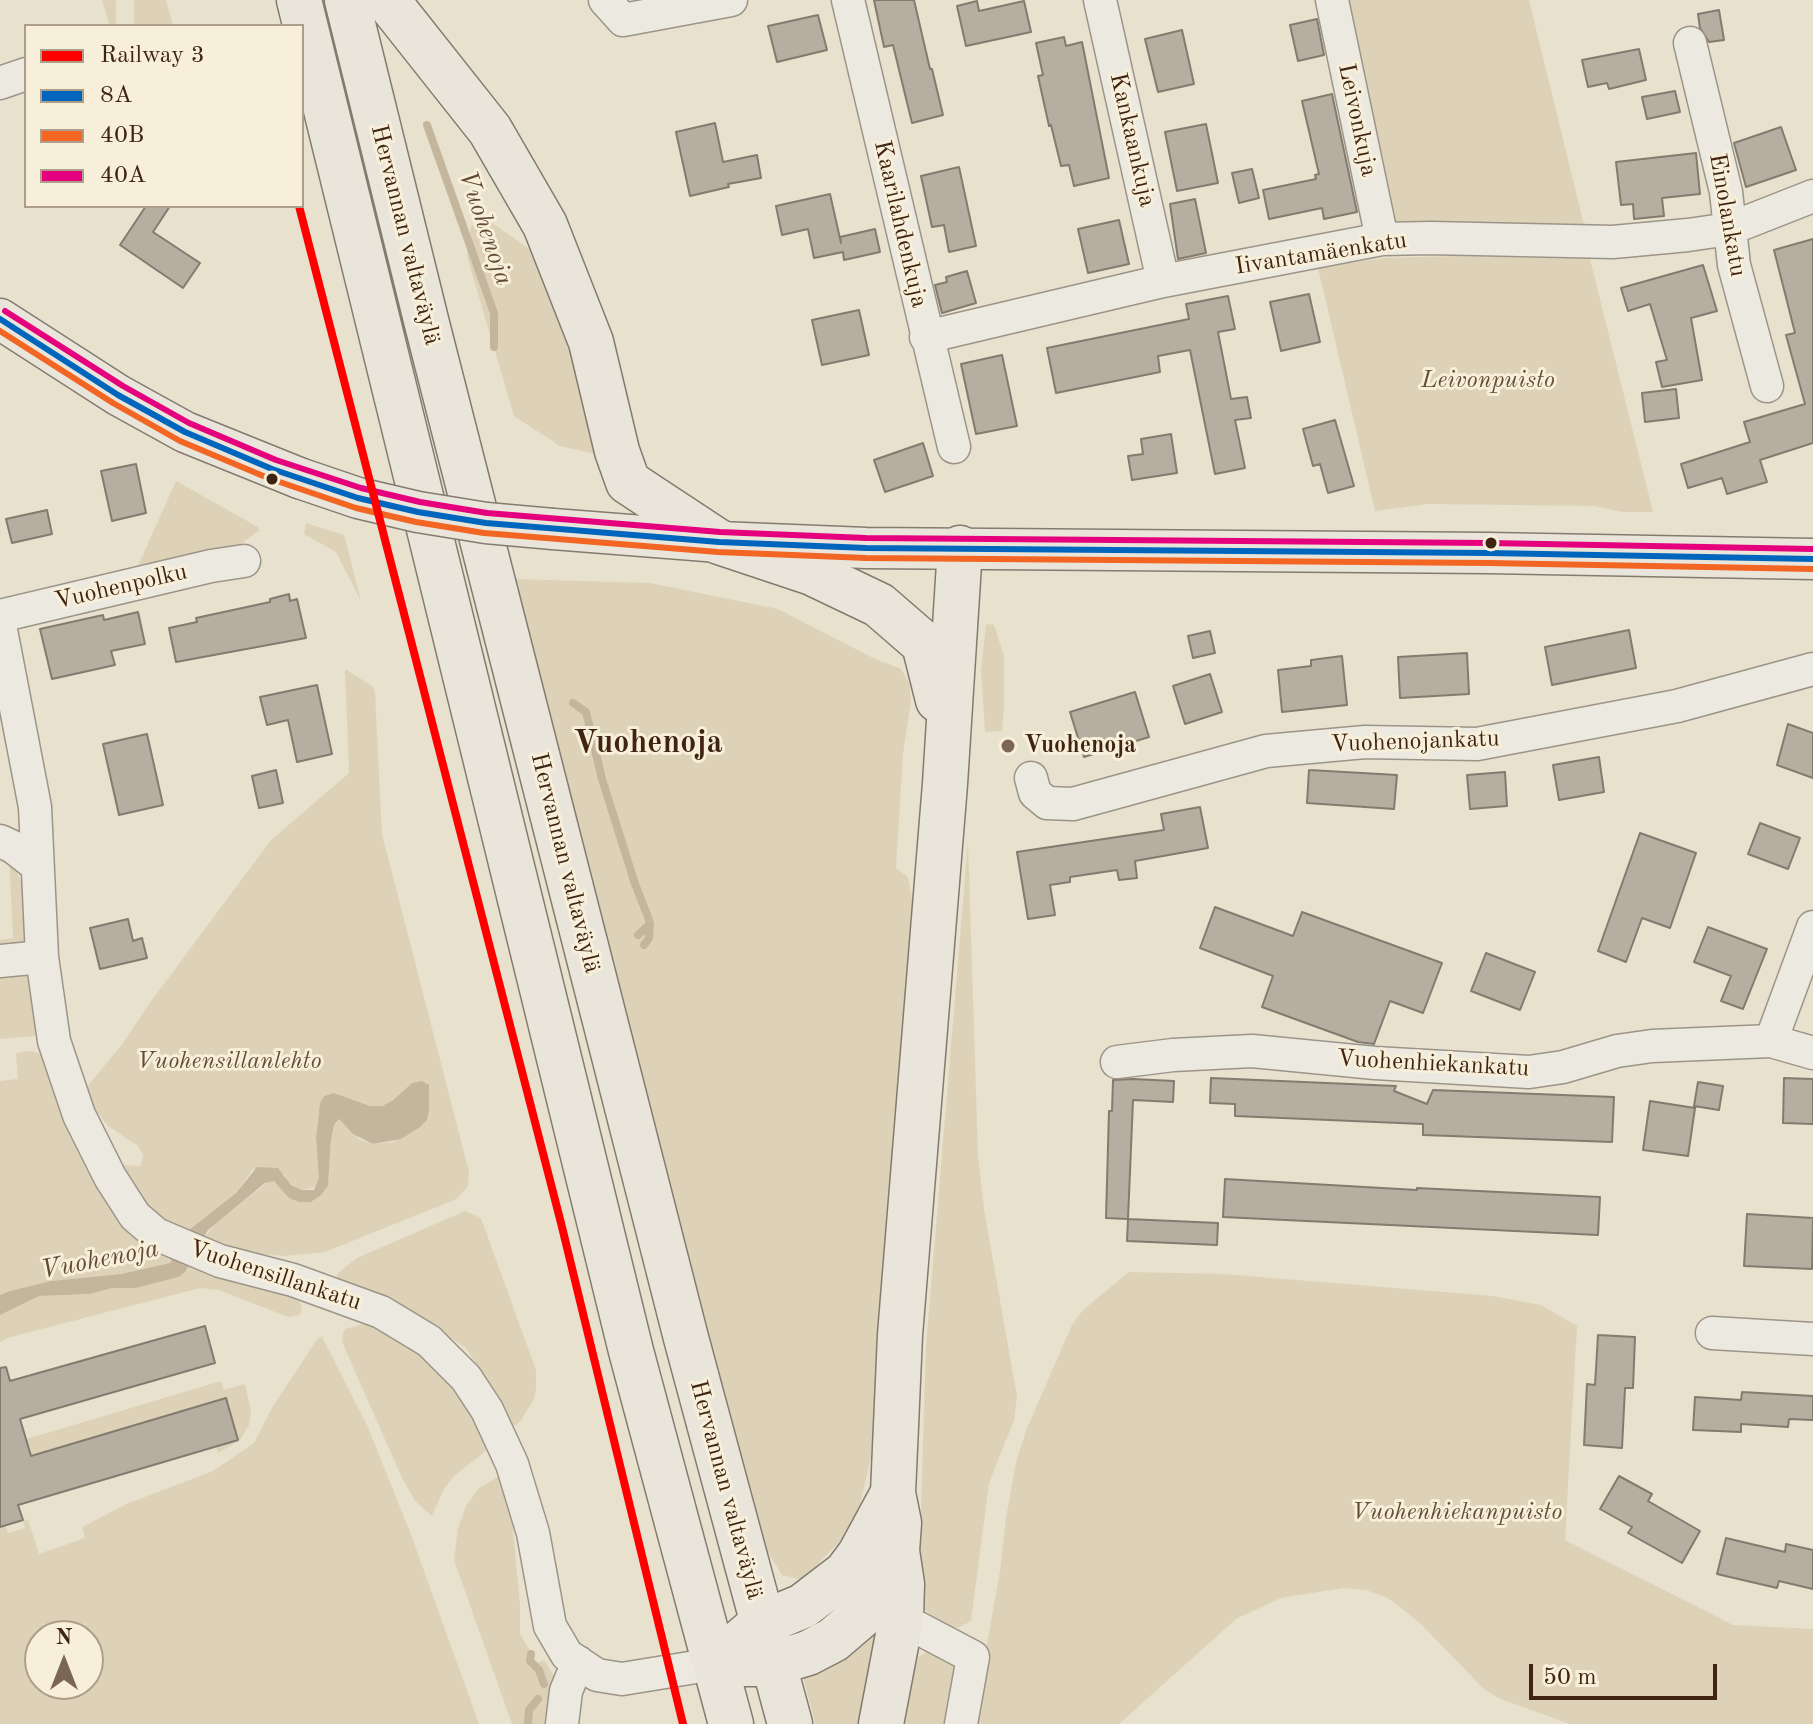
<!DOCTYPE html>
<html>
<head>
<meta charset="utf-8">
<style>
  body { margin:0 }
  #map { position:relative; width:1813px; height:1724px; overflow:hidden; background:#e8e1ce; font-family:"Old Standard TT",serif }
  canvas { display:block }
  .legend { position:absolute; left:24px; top:24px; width:280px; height:184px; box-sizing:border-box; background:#f7efd9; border:2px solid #ad9e89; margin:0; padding:10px 14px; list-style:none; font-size:24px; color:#3f2411 }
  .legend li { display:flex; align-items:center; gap:16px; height:40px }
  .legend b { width:40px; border:2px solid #ad9e89 }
  .north { position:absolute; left:24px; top:1620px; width:80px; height:80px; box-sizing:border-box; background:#f7efd9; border:2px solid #ad9e89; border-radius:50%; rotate:0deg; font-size:22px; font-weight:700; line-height:32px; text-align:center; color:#3f2411 }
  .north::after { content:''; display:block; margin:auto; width:28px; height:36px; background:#7a6653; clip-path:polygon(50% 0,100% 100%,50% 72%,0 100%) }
  .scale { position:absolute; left:1529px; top:1664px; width:188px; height:36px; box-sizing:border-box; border:4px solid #3f2411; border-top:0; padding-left:10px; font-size:24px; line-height:28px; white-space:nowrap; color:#3f2411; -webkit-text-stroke:6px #f7efd9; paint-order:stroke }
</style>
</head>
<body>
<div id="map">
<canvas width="1813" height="1724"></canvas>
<ul class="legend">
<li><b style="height:10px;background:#f00"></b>Railway 3</li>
<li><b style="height:10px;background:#0065bd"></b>8A</li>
<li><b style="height:10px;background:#f26522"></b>40B</li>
<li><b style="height:10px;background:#e5007d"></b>40A</li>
</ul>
<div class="north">N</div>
<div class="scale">50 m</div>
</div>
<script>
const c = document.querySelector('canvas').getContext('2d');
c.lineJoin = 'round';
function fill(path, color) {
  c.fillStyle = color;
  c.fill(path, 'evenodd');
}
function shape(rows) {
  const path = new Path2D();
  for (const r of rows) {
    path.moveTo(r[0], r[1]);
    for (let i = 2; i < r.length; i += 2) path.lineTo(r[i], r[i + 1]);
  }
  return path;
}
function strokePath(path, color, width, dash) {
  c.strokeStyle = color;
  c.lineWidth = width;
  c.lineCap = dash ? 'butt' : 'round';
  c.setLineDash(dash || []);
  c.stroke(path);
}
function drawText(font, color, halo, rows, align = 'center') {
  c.font = font + ' "Old Standard TT",serif';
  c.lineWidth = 6;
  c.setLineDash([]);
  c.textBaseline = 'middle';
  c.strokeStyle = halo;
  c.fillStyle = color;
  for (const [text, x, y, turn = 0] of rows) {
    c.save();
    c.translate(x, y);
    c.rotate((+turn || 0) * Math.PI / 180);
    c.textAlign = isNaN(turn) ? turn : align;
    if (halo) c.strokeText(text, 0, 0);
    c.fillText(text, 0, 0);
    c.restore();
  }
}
fill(shape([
  [102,0,116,0,116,26,110,26],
  [134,0,166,0,173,26,134,26],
  [1345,0,1529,0,1585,229,1402,224,1396,222,1392,217],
  [488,220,532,251,588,400,595,454,560,446,514,416,467,256,471,226],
  [1456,256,1590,259,1653,512,1623,512,1594,506,1428,504,1375,511,1318,268,1384,258],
  [176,481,258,527,260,530,238,546,136,570],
  [306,523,344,535,361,601,336,552,304,534],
  [513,579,650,583,778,609,873,658,901,669,909,683,911,700,903,754,896,868,908,877,916,919,872,1453,855,1525,803,1580,782,1575,767,1551,741,1478],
  [986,624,994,625,1004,656,1004,707,1002,731,985,732,981,670],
  [345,669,372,686,375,692,382,834,469,1172,468,1186,457,1199,325,1252,284,1256,242,1252,202,1240,217,1222,271,1180,277,1183,295,1201,311,1202,321,1195,328,1186,331,1139,334,1125,339,1119,359,1139,373,1144,393,1142,415,1131,427,1120,429,1111,412,1083,392,1101,382,1106,370,1106,334,1093,324,1096,318,1115,316,1137,320,1175,316,1187,302,1190,288,1183,284,1174,253,1169,236,1193,186,1233,154,1214,137,1193,121,1165,141,1166,143,1155,138,1146,108,1126,82,1093,123,1043,149,1004,271,840,349,773],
  [968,841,978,1156,984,1209,1017,1397,1014,1420,989,1483,971,1621,958,1628,940,1624,918,1603,926,1346],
  [9,855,25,890,25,946,0,952,0,940,13,938],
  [0,969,23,971,31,982,38,1032,34,1036,0,1039],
  [30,1051,39,1053,46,1060,147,1243,174,1259,170,1263,121,1274,51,1281,0,1295,0,1081,18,1079,16,1053],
  [465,1211,481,1218,536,1370,536,1389,534,1399,520,1422,510,1428,492,1389,466,1348,414,1313,338,1281,337,1274,357,1258],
  [189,1265,262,1282,298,1299,302,1307,300,1315,288,1317,219,1290,200,1288,7,1338,0,1342,0,1315,38,1296,90,1294,112,1288,136,1288,179,1277],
  [1129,1272,1223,1274,1493,1296,1541,1305,1577,1326,1565,1540,1733,1625,1813,1629,1813,1724,1570,1724,1498,1698,1483,1688,1419,1622,1388,1598,1366,1590,1343,1588,1281,1598,1236,1619,1119,1724,973,1724,1000,1571,1006,1518,1016,1462,1027,1428,1072,1325,1083,1310],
  [363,1324,375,1326,403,1340,459,1387,491,1447,454,1476,444,1489,432,1516,415,1501,402,1478,343,1344,342,1336,345,1329],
  [322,1337,367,1425,410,1532,479,1724,0,1724,0,1527,5,1525,8,1533,25,1528,23,1521,28,1519,39,1554,85,1538,82,1527,129,1503,213,1471,254,1443,273,1406,318,1338],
  [40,1636,88,1636,88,1684,40,1684],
  [221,1381,224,1390,245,1384,251,1411,249,1425,240,1440,218,1453,216,1446,238,1439,225,1398,0,1465,0,1447],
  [498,1477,510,1498,520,1605,520,1634,531,1652,530,1665,544,1660,560,1685,552,1724,512,1724,454,1560,458,1528,466,1506,479,1488],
  [891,1621,872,1724,815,1724,801,1668],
  [941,1650,955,1662,958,1681,948,1724,897,1724,915,1659,927,1652]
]), '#ddd2b8');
fill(shape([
  [422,1081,429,1085,429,1111,427,1120,419,1128,401,1139,373,1144,353,1134,339,1119,334,1125,331,1139,328,1186,321,1195,311,1202,299,1202,289,1198,274,1181,265,1183,208,1230,185,1272,179,1277,136,1288,112,1288,90,1294,39,1296,0,1315,0,1295,10,1291,51,1281,121,1274,170,1263,189,1230,236,1193,257,1167,278,1168,291,1185,302,1190,314,1190,319,1178,316,1137,320,1103,324,1096,334,1093,370,1106,382,1106,392,1101,412,1083]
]), '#c4b69c');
strokePath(shape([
  [427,125,494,313,494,347],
  [573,703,586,712,602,779,635,884,648,917,650,924,638,935],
  [644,945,649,938,650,924],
  [531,1654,530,1661,539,1670,544,1684],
  [528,1724,529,1710,538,1699]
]), '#c4b69c', 8);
const building = shape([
  [874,0,914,0,930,69,932,69,943,115,912,123,893,45,884,47,874,0],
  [977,1,979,11,1024,1,1031,32,966,46,957,6,977,1],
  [1719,10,1724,40,1709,42,1700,28,1698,14,1719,10],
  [818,15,827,50,777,62,768,26,818,15],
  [1317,19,1324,55,1298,61,1290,25,1317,19],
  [1182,30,1194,84,1158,92,1145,39,1182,30],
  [1064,37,1066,46,1082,42,1109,178,1074,186,1069,165,1061,166,1051,125,1049,126,1038,76,1043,75,1036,43,1064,37],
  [1639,49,1646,80,1609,89,1607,83,1588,87,1582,60,1639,49],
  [1675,91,1680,112,1647,119,1642,97,1675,91],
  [1332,94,1357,212,1324,219,1322,208,1269,219,1263,190,1316,179,1315,175,1319,174,1302,101,1332,94],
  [715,123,723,162,757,155,761,178,728,184,729,187,690,196,676,132,715,123],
  [1206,124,1218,183,1177,191,1165,132,1206,124],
  [1781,127,1796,170,1746,187,1734,143,1781,127],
  [1696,153,1700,194,1662,198,1664,216,1634,219,1633,204,1621,205,1616,162,1696,153],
  [959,167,976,246,949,252,944,225,932,227,921,176,959,167],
  [1252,169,1259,198,1239,203,1232,173,1252,169],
  [830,194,841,243,840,237,875,229,880,252,844,260,843,252,814,258,808,229,782,235,776,206,830,194],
  [1195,199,1206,253,1178,259,1170,204,1195,199],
  [146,206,170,206,153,232,200,263,183,288,120,245,146,206],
  [1119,220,1129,264,1088,273,1078,229,1119,220],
  [1813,239,1813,443,1760,460,1767,482,1727,494,1722,478,1688,488,1681,464,1750,442,1744,422,1805,404,1786,335,1795,333,1774,250,1813,239],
  [1703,265,1717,311,1691,318,1702,380,1662,387,1656,362,1667,360,1650,304,1628,311,1621,288,1703,265],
  [967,271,976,303,942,313,935,285,947,282,946,277,967,271],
  [1309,294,1320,342,1281,351,1270,302,1309,294],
  [1228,296,1235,329,1218,332,1231,399,1247,397,1251,418,1235,420,1245,468,1215,474,1190,350,1158,356,1160,372,1056,393,1047,348,1189,319,1186,304,1228,296],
  [859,310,869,355,822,365,812,320,859,310],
  [1002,355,1017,426,976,434,961,364,1002,355],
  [1676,389,1679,418,1645,422,1642,393,1676,389],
  [1335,420,1354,486,1328,493,1320,464,1313,466,1303,429,1335,420],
  [1171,434,1177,473,1132,480,1128,456,1143,454,1141,439,1171,434],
  [923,443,933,476,885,492,874,460,923,443],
  [136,464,146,513,112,521,101,471,136,464],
  [47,510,52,534,12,543,6,519,47,510],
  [289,594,290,601,297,599,306,638,176,662,169,628,197,622,196,618,270,602,270,599,289,594],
  [138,612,145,644,111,651,115,665,52,679,40,629,103,615,104,620,138,612],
  [1629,630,1636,668,1552,685,1545,647,1629,630],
  [1210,631,1215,653,1193,658,1188,636,1210,631],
  [1467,653,1469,694,1400,698,1398,657,1467,653],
  [1342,656,1347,705,1282,712,1278,670,1311,666,1311,660,1342,656],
  [1210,674,1222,712,1185,724,1173,686,1210,674],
  [317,685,332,754,297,762,288,720,267,725,260,697,317,685],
  [1135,692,1149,737,1084,757,1070,712,1135,692],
  [1788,724,1813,733,1813,778,1777,765,1788,724],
  [147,734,163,805,119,815,103,744,147,734],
  [1599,757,1604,792,1559,800,1553,765,1599,757],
  [276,770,283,803,259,808,252,776,276,770],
  [1309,770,1397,775,1394,809,1307,803,1309,770],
  [1505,772,1507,806,1470,809,1467,775,1505,772],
  [1200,807,1208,848,1135,861,1137,878,1119,880,1117,870,1070,877,1070,882,1050,885,1055,915,1028,919,1017,852,1164,830,1161,814,1200,807],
  [1760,823,1800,838,1788,869,1748,854,1760,823],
  [1640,833,1696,853,1670,928,1642,918,1626,962,1598,951,1640,833],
  [1215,907,1293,936,1302,912,1442,963,1423,1013,1390,1001,1374,1044,1358,1042,1262,1007,1273,976,1200,948,1215,907],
  [128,919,133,941,142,938,147,958,100,969,90,928,128,919],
  [1708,927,1767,949,1743,1009,1721,1001,1731,976,1694,962,1708,927],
  [1486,953,1535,972,1520,1010,1471,991,1486,953],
  [1211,1078,1396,1086,1394,1091,1427,1104,1433,1090,1614,1097,1612,1142,1423,1135,1423,1124,1235,1116,1235,1104,1210,1103,1211,1078],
  [1784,1078,1813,1079,1813,1124,1783,1123,1784,1078],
  [1133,1079,1174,1081,1173,1102,1133,1100,1128,1219,1106,1218,1109,1111,1112,1111,1113,1080,1133,1079],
  [1698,1082,1723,1086,1719,1110,1694,1106,1698,1082],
  [1650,1101,1695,1108,1688,1156,1643,1150,1650,1101],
  [1225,1179,1417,1190,1417,1188,1600,1197,1598,1235,1223,1217,1225,1179],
  [1747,1214,1813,1218,1812,1269,1744,1266,1747,1214],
  [1128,1219,1218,1223,1217,1245,1127,1241,1128,1219],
  [205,1326,215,1363,20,1419,31,1456,226,1398,238,1440,18,1505,23,1520,0,1527,0,1368,6,1367,10,1381,205,1326],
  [1598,1335,1635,1337,1633,1388,1625,1388,1622,1448,1584,1445,1587,1384,1595,1385,1598,1335],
  [1742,1392,1813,1396,1813,1420,1789,1419,1788,1427,1741,1424,1741,1432,1693,1430,1695,1397,1741,1400,1742,1392],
  [1619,1476,1652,1494,1648,1501,1700,1531,1682,1563,1628,1533,1632,1527,1600,1509,1619,1476],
  [1726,1538,1785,1552,1786,1544,1813,1550,1813,1589,1779,1581,1777,1588,1717,1574,1726,1538]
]);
fill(building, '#b6afa1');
strokePath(building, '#837b6e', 2);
const minor = shape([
  [605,0,623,20,731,0],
  [848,0,954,447],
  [1100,0,1163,281],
  [1332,0,1382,239],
  [1690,43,1726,192,1734,265,1767,386],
  [0,83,26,74],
  [926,337,1163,281,1382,239,1431,238,1613,242,1688,235,1729,229,1813,196],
  [0,616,211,566,244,561],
  [0,625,35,807,42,957,54,1041,79,1115,110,1177,135,1216,156,1234,220,1261,293,1280,381,1312,429,1341,466,1378,487,1410,512,1464,533,1533,550,1626,567,1655,597,1675,622,1679,714,1664],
  [1031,778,1035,793,1047,803,1073,804,1266,751,1365,742,1477,744,1677,706,1813,669],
  [0,841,13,847,36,865],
  [0,961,42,957],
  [1771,1041,1813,1053],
  [1117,1062,1173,1055,1252,1051,1375,1063,1529,1072,1563,1067,1617,1051,1652,1046,1771,1041,1813,927],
  [1712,1333,1813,1339],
  [901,1619,973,1657,961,1724],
  [562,1724,566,1691,578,1662]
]);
const major = shape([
  [0,319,118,395,185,432,299,478],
  [553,529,719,542,866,548,1489,553,1813,559]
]);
const highway = shape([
  [299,0,631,1351,731,1724],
  [347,0,427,324,686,1338,790,1724],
  [387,0,490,130,545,225,591,342,617,451,628,482,719,542,812,573,879,605,924,644,938,700],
  [740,1642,762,1623,803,1606,846,1573,860,1554,893,1493],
  [744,1664,772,1664,808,1653,833,1640,861,1616,881,1588,897,1551],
  [881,1724,901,1619,902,1584,897,1551,899,1523,893,1493,900,1335,945,784,960,548]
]);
strokePath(minor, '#9c9487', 35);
strokePath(major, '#837b6e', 43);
strokePath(highway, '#837b6e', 47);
strokePath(minor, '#ece9e0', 32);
strokePath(major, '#e9e5db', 40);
strokePath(highway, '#e9e5db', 44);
const majorBridge = shape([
  [299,478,358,498,418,512,486,523,553,529]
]);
strokePath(majorBridge, '#837b6e', 43, []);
strokePath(majorBridge, '#e9e5db', 40);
strokePath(shape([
  [0,319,118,395,185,432,272,469,358,498,418,512,486,523,719,542,866,548,1489,553,1813,559]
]), '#0065bd', 6);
strokePath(shape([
  [0,331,113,403,180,441,268,478,356,508,416,522,484,533,718,552,866,558,1489,563,1813,569]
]), '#f26522', 6);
strokePath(shape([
  [5,311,123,386,189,423,276,460,361,488,420,502,487,513,720,532,866,538,1489,543,1813,549]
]), '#e5007d', 6);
strokePath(shape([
  [299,206,561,1223,683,1724]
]), '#f00', 8);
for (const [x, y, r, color] of [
  [272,479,7,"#3f2411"],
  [1491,543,7,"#3f2411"],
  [1008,746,8,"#7a6653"]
]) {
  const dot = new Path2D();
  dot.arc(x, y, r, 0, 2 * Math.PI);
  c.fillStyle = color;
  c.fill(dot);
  strokePath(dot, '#f7efd9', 3);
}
drawText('24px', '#3f2411', '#f7efd9', [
  ["Leivonkuja",1357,120,78],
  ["Kankaankuja",1132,140,77],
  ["Einolankatu",1727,215,80],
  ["Kaarilahdenkuja",900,224,77],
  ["Hervannan valtaväylä",405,235,76],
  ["Iivantamäenkatu",1321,254,-9],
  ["Vuohenpolku",121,587,-13],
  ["Vuohenojankatu",1415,742,-2],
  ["Hervannan valtaväylä",565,863,76],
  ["Vuohenhiekankatu",1433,1064,3],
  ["Vuohensillankatu",275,1276,18],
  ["Hervannan valtaväylä",726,1490,75]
]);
drawText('italic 24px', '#644c36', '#f7efd9', [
  ["Leivonpuisto",1488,381],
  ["Vuohensillanlehto",229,1062],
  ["Vuohenhiekanpuisto",1457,1513]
]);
drawText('bold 24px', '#3f2411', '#f7efd9', [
  ["Vuohenoja",1024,746]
], 'left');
drawText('italic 26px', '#624a34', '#f7efd9', [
  ["Vuohenoja",485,228,71],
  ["Vuohenoja",100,1260,-11]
]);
drawText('bold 32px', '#3f2411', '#f7efd9', [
  ["Vuohenoja",648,744]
]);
</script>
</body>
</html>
